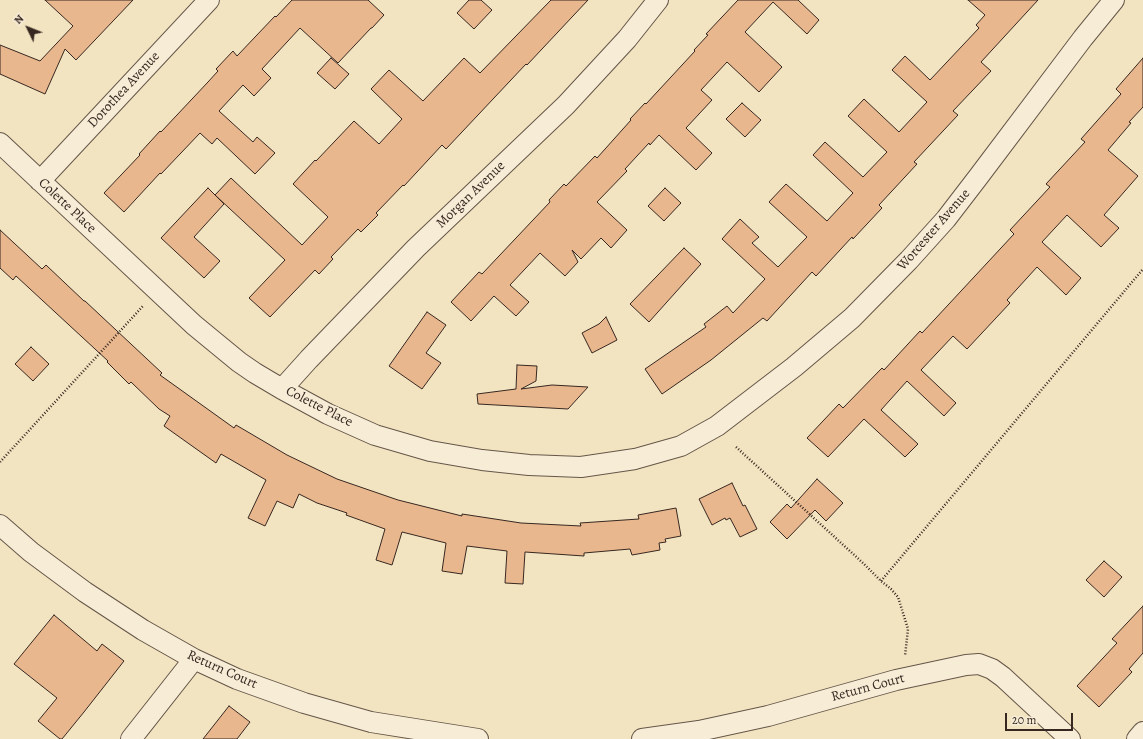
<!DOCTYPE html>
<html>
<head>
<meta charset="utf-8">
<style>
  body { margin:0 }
  #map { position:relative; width:1143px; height:739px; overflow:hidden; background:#f2e4c1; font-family:Alegreya,serif }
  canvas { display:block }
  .north { position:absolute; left:8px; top:8px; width:40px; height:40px; -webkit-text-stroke:3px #f7edd7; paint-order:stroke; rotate:313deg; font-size:11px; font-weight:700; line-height:16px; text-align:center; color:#362720 }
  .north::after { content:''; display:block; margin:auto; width:14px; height:18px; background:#362720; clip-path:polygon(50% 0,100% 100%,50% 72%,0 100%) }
  .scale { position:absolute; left:1005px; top:713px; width:68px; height:18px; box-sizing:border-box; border:2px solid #362720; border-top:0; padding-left:5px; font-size:12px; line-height:14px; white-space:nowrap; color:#362720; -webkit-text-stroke:3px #f7edd7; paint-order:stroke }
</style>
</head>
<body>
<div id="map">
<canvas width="1143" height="739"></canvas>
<div class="north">N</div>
<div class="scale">20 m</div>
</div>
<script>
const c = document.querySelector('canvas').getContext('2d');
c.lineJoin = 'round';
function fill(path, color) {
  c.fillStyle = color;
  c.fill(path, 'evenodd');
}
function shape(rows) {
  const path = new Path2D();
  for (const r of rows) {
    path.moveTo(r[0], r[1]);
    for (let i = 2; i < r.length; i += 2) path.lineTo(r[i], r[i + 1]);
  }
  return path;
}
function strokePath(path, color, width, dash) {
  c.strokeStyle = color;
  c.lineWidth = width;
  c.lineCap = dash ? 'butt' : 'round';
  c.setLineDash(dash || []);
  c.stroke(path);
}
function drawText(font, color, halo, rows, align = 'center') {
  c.font = font + ' Alegreya,serif';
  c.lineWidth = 3.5;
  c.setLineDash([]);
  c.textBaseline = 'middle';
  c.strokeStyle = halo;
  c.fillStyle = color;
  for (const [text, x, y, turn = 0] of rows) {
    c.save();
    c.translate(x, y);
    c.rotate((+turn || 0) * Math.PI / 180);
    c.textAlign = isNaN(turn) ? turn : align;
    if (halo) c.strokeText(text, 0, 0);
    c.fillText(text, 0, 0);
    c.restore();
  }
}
const building = shape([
  [45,0,133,0,76,60,65,49,45,94,0,74,0,45,40,61,73,26,45,0],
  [292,0,368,0,384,15,372,28,371,28,338,63,300,28,262,69,271,78,254,96,243,85,219,111,253,142,257,137,275,153,255,174,217,138,212,144,200,133,161,174,160,173,124,212,104,193,140,155,139,154,160,131,161,132,208,82,218,71,216,69,233,51,237,56,275,16,276,17,292,0],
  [469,0,481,0,492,10,474,29,457,13,469,0],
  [551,0,588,0,527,65,526,64,446,149,442,145,404,186,403,185,376,213,378,215,361,232,358,229,331,257,333,259,319,274,315,270,270,317,249,298,285,260,215,195,231,178,302,245,328,217,293,184,315,160,316,161,354,121,379,144,402,119,371,89,389,70,423,101,464,58,480,73,551,0],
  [738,0,798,0,819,20,807,34,773,2,745,32,782,67,759,92,727,62,701,90,712,100,686,128,712,153,696,170,659,135,650,145,649,143,625,169,627,171,597,202,627,230,611,248,601,238,581,259,572,250,578,262,565,276,540,253,510,285,529,302,516,316,494,296,471,321,451,302,479,272,482,274,550,202,549,200,564,184,566,186,595,156,597,158,631,120,630,119,645,103,646,104,695,51,694,50,708,35,706,34,738,0],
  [968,0,1038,0,981,62,991,71,953,111,958,115,914,162,917,164,879,205,882,208,853,239,852,237,816,276,812,272,767,321,763,318,711,360,662,394,645,369,706,327,704,324,727,306,733,313,765,279,722,239,740,219,759,237,752,243,778,267,807,237,769,202,786,184,827,221,853,193,813,155,825,142,863,177,887,152,848,116,864,99,899,132,927,102,892,70,905,56,930,80,979,28,976,25,985,15,968,0],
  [331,58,349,74,335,89,317,73,331,58],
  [1143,58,1143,107,1129,122,1131,123,1108,150,1138,176,1104,215,1119,228,1101,247,1067,215,1042,242,1081,278,1066,295,1037,267,1007,300,1010,303,967,349,953,336,921,370,956,403,944,416,907,381,881,410,918,444,905,457,864,419,828,457,807,438,839,404,843,408,882,368,884,370,920,331,922,333,1014,234,1010,230,1050,187,1046,184,1085,142,1081,139,1121,94,1116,89,1143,58],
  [742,103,761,120,745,137,726,119,742,103],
  [208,188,224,204,194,237,220,261,204,278,161,238,208,188],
  [665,188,681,203,664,221,648,206,665,188],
  [0,230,42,269,46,265,84,301,85,301,162,373,160,375,234,428,236,425,287,455,337,479,398,500,462,516,462,514,521,523,581,526,580,523,639,519,638,515,676,508,681,536,665,539,666,542,659,543,660,550,632,555,630,549,584,553,584,556,525,552,523,584,505,583,507,551,467,546,462,574,442,571,446,543,402,532,392,565,376,560,385,529,346,515,347,513,317,503,299,494,293,508,277,501,265,526,248,518,266,480,221,454,216,463,164,426,170,416,159,409,131,382,129,384,107,362,108,361,16,276,13,280,0,268,0,230],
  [684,248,701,264,649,322,630,304,684,248],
  [427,312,446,325,426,353,441,363,422,389,389,366,427,312],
  [606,317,617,340,592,353,582,333,599,324,606,317],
  [31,347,49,364,33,381,15,364,31,347],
  [517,365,537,366,536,381,521,389,552,385,588,387,568,409,478,404,477,394,516,389,517,365],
  [817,479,843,503,826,521,815,510,787,539,770,522,787,504,791,508,817,479],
  [732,483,743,506,745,505,757,529,740,537,730,518,726,520,725,518,712,525,699,499,732,483],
  [1104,561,1122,577,1104,597,1086,580,1104,561],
  [1143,606,1143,653,1129,669,1132,672,1099,707,1077,686,1117,643,1112,639,1143,606],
  [54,615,97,651,102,644,124,661,84,712,62,739,60,739,38,721,57,698,14,664,54,615],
  [229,706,250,722,237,739,203,739,229,706]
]);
fill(building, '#e9b78e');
strokePath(building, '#362720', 1);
const street = shape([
  [0,143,194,325,239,362,255,373,282,389,328,414,375,435,430,451,482,460,529,465,581,467,635,459,681,446,717,426,794,367,852,318,909,260,946,219,979,176,1083,38,1114,0],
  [40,181,209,0],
  [282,389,309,359,416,248,566,105,627,39,658,0],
  [0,525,31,552,85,592,143,630,194,659,237,679,304,703,371,722,478,739],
  [131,739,194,659],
  [642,739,699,731,768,716,896,680,966,665,979,664,992,669,1003,677,1070,739],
  [1137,739,1143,732]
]);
strokePath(street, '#655648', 22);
strokePath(shape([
  [736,447,863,563,881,581,891,589,898,597,908,629,905,656],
  [0,462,143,306],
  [881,581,1143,269]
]), '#362720', 2.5, [1, 2]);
strokePath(street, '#f7edd7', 20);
drawText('14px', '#362720', '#f7edd7', [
  ["Dorothea Avenue",124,90,-47],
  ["Morgan Avenue",471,195,-44],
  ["Colette Place",67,206,43],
  ["Worcester Avenue",934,230,-49],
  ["Colette Place",319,407,27],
  ["Return Court",222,670,24],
  ["Return Court",868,688,-15]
]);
</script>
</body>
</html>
